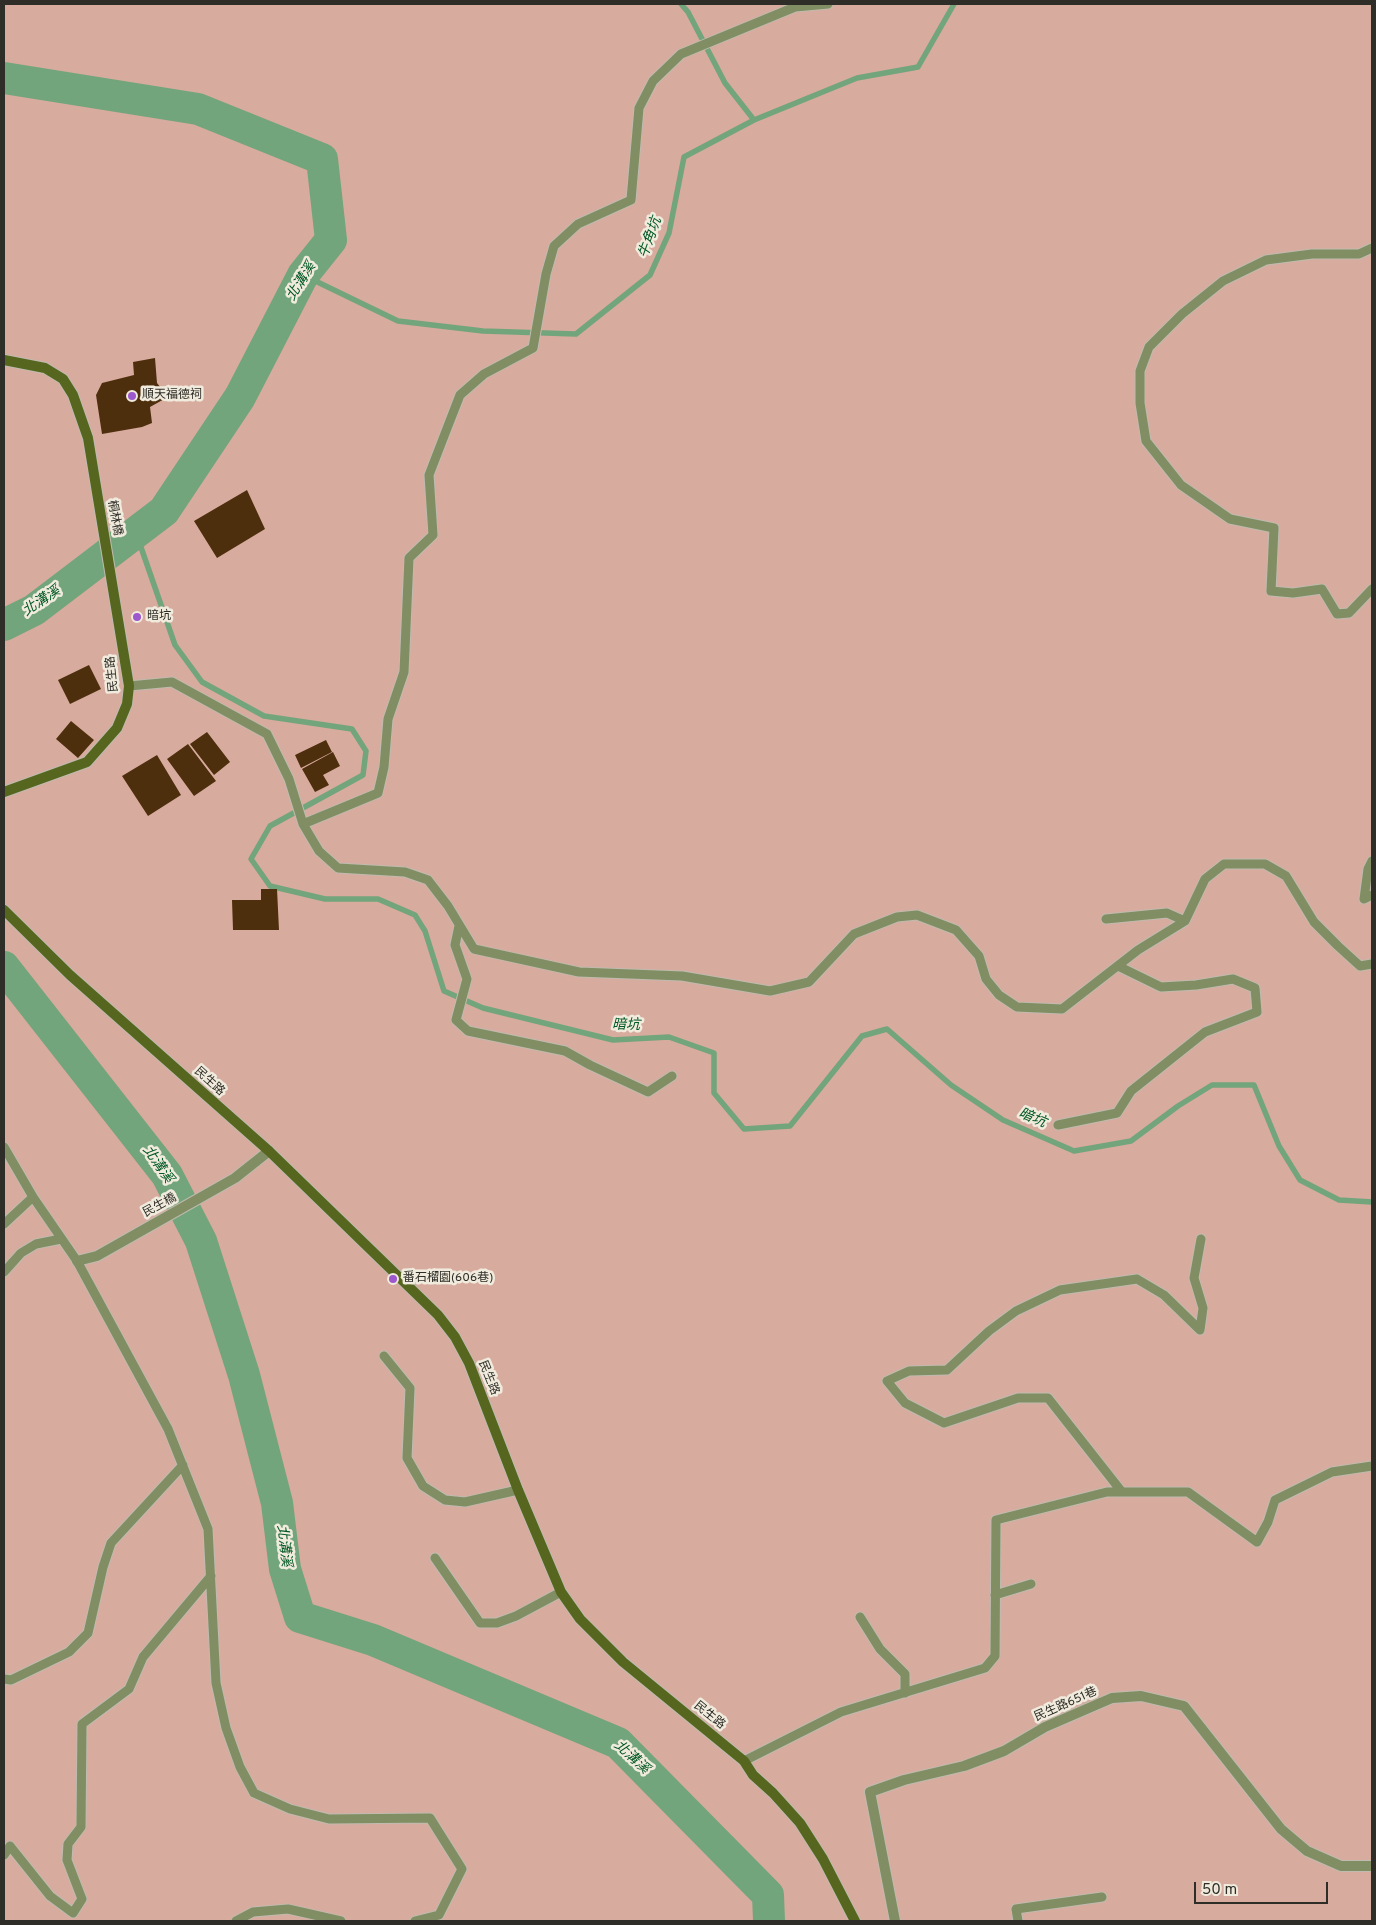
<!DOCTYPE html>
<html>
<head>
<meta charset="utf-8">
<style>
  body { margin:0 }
  #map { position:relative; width:1376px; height:1925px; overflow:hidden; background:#e3ded0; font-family:Overpass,sans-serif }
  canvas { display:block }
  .frame { position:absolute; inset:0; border:5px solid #2e2d27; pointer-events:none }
  .scale { position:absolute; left:1194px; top:1882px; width:134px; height:22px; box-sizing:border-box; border:2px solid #2e2d27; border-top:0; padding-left:6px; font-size:15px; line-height:18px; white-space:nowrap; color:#2e2d27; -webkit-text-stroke:4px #f0ebdd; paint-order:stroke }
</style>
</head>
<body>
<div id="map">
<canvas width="1376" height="1925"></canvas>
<div class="frame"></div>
<div class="scale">50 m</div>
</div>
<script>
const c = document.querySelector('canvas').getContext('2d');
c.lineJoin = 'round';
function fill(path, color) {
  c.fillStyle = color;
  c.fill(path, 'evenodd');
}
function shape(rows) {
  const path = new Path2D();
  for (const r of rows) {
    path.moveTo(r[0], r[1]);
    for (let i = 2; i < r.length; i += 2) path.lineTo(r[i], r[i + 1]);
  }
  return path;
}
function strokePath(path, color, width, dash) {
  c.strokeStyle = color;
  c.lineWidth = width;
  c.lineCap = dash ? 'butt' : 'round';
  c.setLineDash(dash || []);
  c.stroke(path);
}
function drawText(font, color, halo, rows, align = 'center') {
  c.font = font + ' Overpass,"Noto Sans TC",sans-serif';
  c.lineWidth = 5;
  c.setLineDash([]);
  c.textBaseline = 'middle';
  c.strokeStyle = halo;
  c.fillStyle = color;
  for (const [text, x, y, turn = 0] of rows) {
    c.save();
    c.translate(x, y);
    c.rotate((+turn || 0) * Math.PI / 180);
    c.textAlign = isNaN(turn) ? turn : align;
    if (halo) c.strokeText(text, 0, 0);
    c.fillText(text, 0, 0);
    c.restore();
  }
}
fill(shape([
  [4,4,1372,4,1372,1921,4,1921]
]), '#d8ab9f');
strokePath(shape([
  [681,4,688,12,725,83,754,120],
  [303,275,398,321,483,331,576,334,650,275,669,233,684,157,754,120,857,78,918,67,954,4],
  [136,533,175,645,202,682,264,716,352,729,366,751,363,775,270,826,251,859,270,886,325,899,378,899,415,915,425,931,444,991,483,1008,613,1040,669,1037,714,1053,714,1093,744,1129,790,1126,862,1036,887,1029,951,1085,1003,1120,1074,1151,1131,1141,1178,1106,1212,1085,1254,1085,1279,1146,1300,1180,1339,1200,1372,1202]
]), '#72a57b', 5.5);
strokePath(shape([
  [4,78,198,109,322,159,331,240,303,275,240,397,164,511,34,610,4,625],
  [4,967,167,1175,201,1241,244,1375,277,1503,285,1569,300,1617,373,1640,618,1743,768,1895,769,1921]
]), '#72a57b', 32);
fill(shape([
  [155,358,157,383,168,397,150,407,152,423,142,427,102,434,96,395,102,383,134,375,133,362],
  [247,490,265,529,217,558,194,521],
  [89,665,101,689,70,704,58,680],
  [71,721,94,740,78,758,56,739],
  [207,732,230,762,214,775,190,744],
  [326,740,332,752,301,768,295,755],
  [188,744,216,781,194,796,167,759],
  [333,752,340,766,323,775,329,785,315,792,302,769],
  [157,755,181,795,148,816,122,776],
  [261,889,277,889,279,930,233,930,232,900,261,900]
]), '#4e2f0d');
const lane = shape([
  [1372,248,1359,254,1312,254,1266,260,1223,281,1182,314,1149,347,1140,371,1140,403,1146,441,1181,485,1230,519,1274,528,1271,591,1293,593,1322,589,1337,614,1349,613,1372,589],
  [129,686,172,682,267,734,289,779,303,824,319,851,338,868,405,872,428,880,448,906,474,949,579,972,682,976,770,991,809,982,854,934,897,917,917,915,956,930,979,956,986,979,999,995,1017,1007,1062,1009,1138,950,1185,921,1205,879,1224,864,1265,864,1286,876,1314,922,1338,946,1360,966,1372,964],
  [303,824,378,793,384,767,388,719,404,672,409,558,433,535,429,475,446,431,460,395,484,374,533,348,546,274,554,246,578,224,631,200,639,108,653,81,681,54,795,7,828,4],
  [1372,861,1368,869,1364,899,1372,895],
  [1106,919,1167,913,1185,921],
  [459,926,455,945,467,979,456,1020,468,1031,565,1051,590,1065,648,1092,672,1076],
  [1058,1125,1117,1113,1131,1091,1205,1032,1257,1012,1255,988,1233,979,1196,985,1161,987,1118,966],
  [4,1147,33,1197],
  [4,1224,33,1197,77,1261,168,1429,208,1529,216,1683,226,1728,240,1767,254,1793,290,1809,329,1819,430,1818,462,1869,439,1915,415,1921],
  [4,1272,21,1253,36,1244,61,1239],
  [384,1356,410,1388,407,1458,423,1486,445,1500,465,1502,518,1490],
  [1122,1492,1048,1398,1018,1398,944,1423,905,1403,887,1381,909,1371,947,1370,989,1331,1016,1311,1060,1290,1137,1279,1164,1295,1200,1330,1203,1308,1194,1278,1201,1239],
  [435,1558,480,1623,497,1623,516,1616,561,1592],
  [995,1595,1031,1584],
  [860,1617,880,1649,905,1674,905,1693],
  [4,1679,11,1680,69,1652,88,1633,103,1567,111,1543,183,1465],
  [744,1761,841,1712,985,1668,995,1656,996,1520,1107,1492,1188,1492,1257,1542,1268,1522,1275,1500,1332,1472,1372,1466],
  [4,1855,10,1846,50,1896,73,1913,82,1899,67,1860,68,1844,81,1827,82,1724,129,1689,143,1657,211,1576],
  [236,1921,253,1912,288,1909,341,1921],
  [1018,1921,1016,1909,1102,1897]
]);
const street = shape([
  [77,1261,97,1256,235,1178,269,1151],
  [895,1921,870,1792,904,1780,964,1766,1004,1751,1045,1727,1112,1698,1141,1696,1184,1706,1281,1829,1307,1851,1341,1866,1372,1866]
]);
const secondary = shape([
  [4,360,45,368,63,379,73,395,88,438,129,686,127,704,117,728,87,762,4,792],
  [4,910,70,975,269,1151,438,1315,455,1337,469,1363,518,1490,561,1592,580,1619,623,1662,744,1761,753,1775,773,1793,800,1823,823,1859,855,1921]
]);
strokePath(lane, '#bfbbae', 11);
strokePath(street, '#bfbbae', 12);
strokePath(secondary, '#bfbbae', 12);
strokePath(lane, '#818d62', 9);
strokePath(street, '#818d62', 10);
strokePath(secondary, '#56661f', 10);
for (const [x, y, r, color] of [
  [132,396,5,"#9c58cc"],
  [137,617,5,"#9c58cc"],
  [393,1279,5,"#9c58cc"]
]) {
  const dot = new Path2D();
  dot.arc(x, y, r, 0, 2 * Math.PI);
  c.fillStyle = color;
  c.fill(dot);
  strokePath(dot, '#f0ebdd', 2);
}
drawText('12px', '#2e2d27', '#f0ebdd', [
  ["順天福德祠",142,396],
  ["暗坑",147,617],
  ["番石榴園(606巷)",403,1279]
], 'left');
drawText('12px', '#2e2d27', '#f0ebdd', [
  ["桐林橋",114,518,80],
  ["民生路",113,674,-96],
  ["民生路",209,1082,42],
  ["民生橋",160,1206,-29],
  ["民生路",488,1378,68],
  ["民生路651巷",1066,1705,-24],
  ["民生路",709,1716,39]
]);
drawText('italic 14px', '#015824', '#f0ebdd', [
  ["牛角坑",651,238,-70],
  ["北溝溪",302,282,-58],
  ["北溝溪",42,602,-34],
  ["暗坑",626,1026,1],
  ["暗坑",1032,1119,23],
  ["北溝溪",157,1165,55],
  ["北溝溪",283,1546,83],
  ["北溝溪",631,1758,42]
]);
</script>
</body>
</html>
